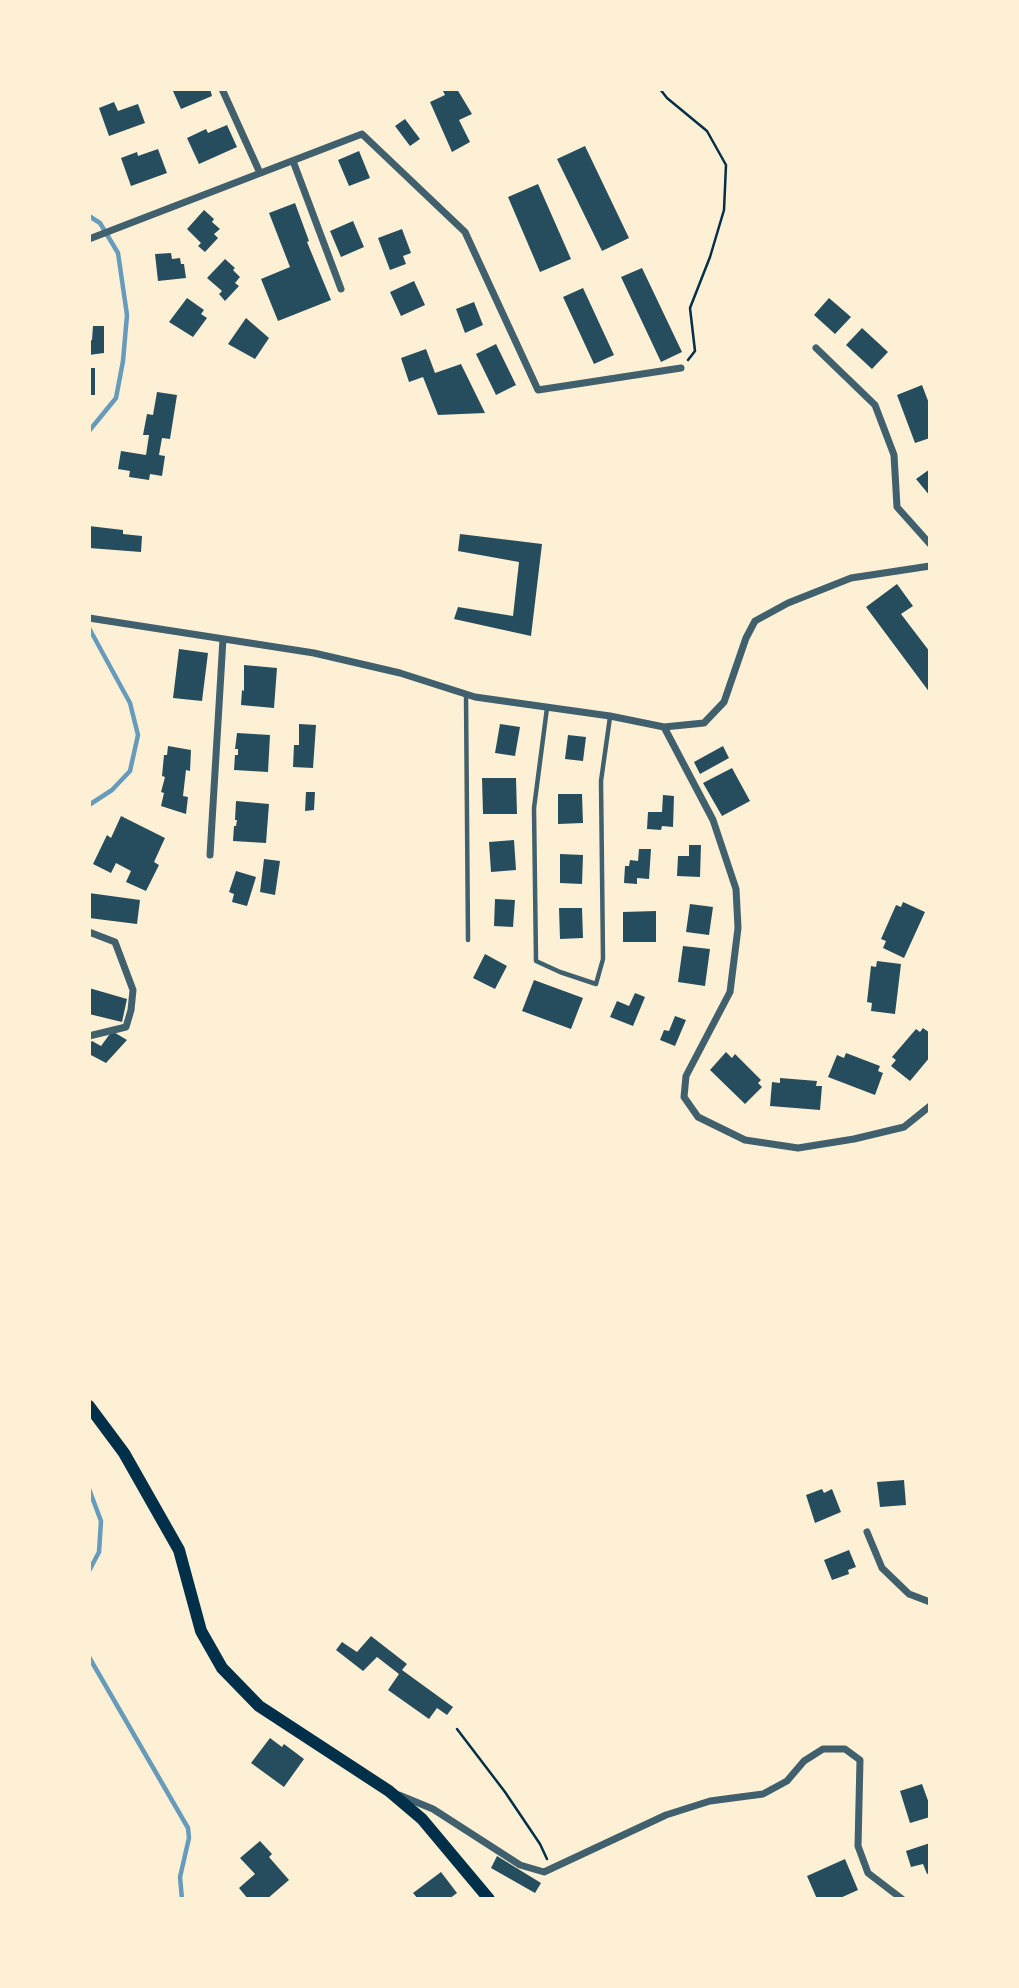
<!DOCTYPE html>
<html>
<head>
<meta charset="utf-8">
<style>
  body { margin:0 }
  #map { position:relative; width:1019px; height:1988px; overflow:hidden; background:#fdf0d5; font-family:Georgia,serif }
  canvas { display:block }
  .frame { position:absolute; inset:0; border:91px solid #fdf0d5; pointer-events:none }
</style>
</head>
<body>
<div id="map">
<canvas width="1019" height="1988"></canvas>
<div class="frame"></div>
</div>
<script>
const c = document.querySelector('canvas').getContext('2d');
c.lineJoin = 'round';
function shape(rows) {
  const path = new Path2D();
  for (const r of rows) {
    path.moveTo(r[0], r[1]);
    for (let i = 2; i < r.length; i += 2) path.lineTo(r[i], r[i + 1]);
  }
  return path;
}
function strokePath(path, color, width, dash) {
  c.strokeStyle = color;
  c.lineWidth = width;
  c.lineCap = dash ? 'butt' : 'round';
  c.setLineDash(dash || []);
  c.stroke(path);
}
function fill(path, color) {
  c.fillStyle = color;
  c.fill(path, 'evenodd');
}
strokePath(shape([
  [89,90,89,89],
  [89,216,100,223,118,253,127,315,123,361,116,398,89,431],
  [89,628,130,703,138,735,130,771,112,790,89,805],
  [89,1489,101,1521,99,1552,89,1571],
  [89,1657,188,1828,189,1838,180,1877,182,1899]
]), '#669bbc', 4.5);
fill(shape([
  [172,89,210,89,212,96,181,109],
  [442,89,457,89,472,114,459,120,470,142,452,152,430,102,445,95],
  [114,102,118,111,138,104,145,123,109,136,99,108],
  [405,119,420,139,410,146,395,126],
  [227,125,237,147,199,164,187,138,206,129,208,133],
  [585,146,629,238,602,251,557,159],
  [158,149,167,173,131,186,121,158,137,152,138,156],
  [359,151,370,178,349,186,338,160],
  [538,184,571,259,540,272,508,197],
  [295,203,309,241,307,242,331,300,278,321,261,279,290,267,269,213],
  [204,210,214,219,212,222,220,229,214,234,218,238,205,252,198,246,201,243,187,229],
  [353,221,364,247,341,257,330,231],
  [402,229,411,253,403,256,406,264,390,270,378,238],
  [171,253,172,259,180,258,181,264,184,264,186,278,158,281,155,254],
  [225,259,235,268,233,270,240,277,235,283,239,286,225,301,219,294,222,291,207,278],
  [642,268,682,352,661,362,621,277],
  [414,281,425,305,401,316,390,292],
  [583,288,614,355,594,364,563,297],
  [187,298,204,310,201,314,207,318,193,337,169,322],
  [829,298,851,317,835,334,814,315],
  [474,302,483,325,465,333,456,309],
  [246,318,269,338,255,359,228,344],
  [93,326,104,326,104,353,89,355,89,341,92,340],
  [862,328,888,352,872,369,846,345],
  [496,344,516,385,496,395,476,354],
  [426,349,435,373,461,364,485,413,438,415,423,377,409,382,401,358],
  [89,368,95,368,95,395,89,395],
  [922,385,930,406,930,438,915,443,897,395],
  [157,392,177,395,170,439,162,438,159,455,165,456,162,476,150,474,149,480,129,477,130,471,118,469,121,451,146,455,149,435,143,435,147,414,153,415],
  [930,469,930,496,916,479],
  [89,526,123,530,123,534,142,536,141,552,89,548],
  [460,534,542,544,531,636,454,619,458,607,513,616,519,562,458,551],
  [897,584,913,606,901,614,930,652,930,693,866,607],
  [179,649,208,653,202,701,173,698],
  [244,665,277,668,274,708,241,705,242,690,244,691],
  [299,724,316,725,313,768,293,767,294,745,299,745],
  [500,724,520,727,515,756,495,753],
  [237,733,270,735,268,772,234,770,235,755,238,755,238,749,235,749],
  [568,735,586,737,583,761,565,759],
  [168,746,191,750,190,771,186,770,183,796,188,797,186,814,161,806,164,793,161,792,165,777,162,776,164,755,167,755],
  [723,746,729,758,700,774,694,762],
  [732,768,750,801,722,816,703,783],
  [482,778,516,778,517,814,483,814],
  [306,792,315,792,314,810,305,811],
  [558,794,582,794,583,823,558,824],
  [663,795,674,796,673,827,662,826,661,830,647,829,648,812,662,812],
  [236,801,269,804,266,843,233,841,234,826,236,826,237,820,235,820],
  [121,816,165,838,154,862,159,865,146,891,126,882,131,871,116,863,111,873,93,864,107,835,111,838],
  [514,840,516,870,491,872,489,842],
  [689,845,701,845,700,877,677,876,678,856,689,856],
  [639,849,651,849,649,879,637,878,637,884,624,883,625,866,629,866,630,860,638,861],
  [560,854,583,855,582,884,560,883],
  [264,859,280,861,275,895,260,892],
  [236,871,256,877,247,906,232,902,234,894,229,892],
  [89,893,140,900,137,924,89,918],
  [495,899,515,900,513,927,494,926],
  [903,902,925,912,904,958,883,948,886,941,881,939,896,905,901,907],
  [690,904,713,907,709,935,686,932],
  [559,908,582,908,583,938,560,939],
  [656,911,656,942,623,942,623,912],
  [683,946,710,949,705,986,678,982],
  [485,954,507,966,495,989,473,978],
  [877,961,901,964,895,1014,871,1011,872,1003,867,1002,871,966,876,967],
  [534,980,583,998,571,1029,522,1011],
  [89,988,127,999,122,1022,89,1014],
  [635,993,645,997,633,1026,610,1017,617,1001,629,1006],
  [675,1016,686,1020,675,1046,660,1040,664,1030,669,1031],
  [923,1028,930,1033,930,1057,910,1081,891,1066,896,1060,892,1057,916,1029,920,1032],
  [112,1031,127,1040,106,1063,89,1054,89,1044,92,1041,101,1046],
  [726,1052,732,1058,735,1054,761,1080,758,1083,762,1087,745,1104,710,1070],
  [846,1053,880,1066,878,1071,883,1073,875,1095,828,1077,837,1055,844,1058],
  [780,1078,817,1081,816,1086,822,1086,820,1110,770,1106,772,1082,780,1083],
  [904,1480,906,1505,880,1507,877,1482],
  [822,1489,824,1493,832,1489,841,1512,815,1523,806,1495],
  [849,1550,856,1567,848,1570,849,1574,832,1580,824,1560],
  [371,1636,407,1664,402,1670,453,1707,447,1715,437,1708,429,1719,388,1690,399,1674,377,1657,363,1671,336,1650,342,1642,357,1652],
  [270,1738,282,1747,284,1744,304,1759,284,1787,251,1763],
  [922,1784,930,1806,930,1817,910,1823,900,1791],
  [260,1841,272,1854,269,1857,289,1880,267,1899,248,1899,239,1888,255,1874,240,1858],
  [930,1843,930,1873,927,1874,923,1864,911,1867,906,1851],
  [497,1856,541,1883,535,1893,491,1868],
  [845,1859,858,1890,838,1899,817,1899,807,1876],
  [441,1872,457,1893,449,1899,418,1899,413,1893]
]), '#264d5e');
strokePath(shape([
  [660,89,667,98,707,131,726,165,724,210,710,257,690,308,695,351,688,360],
  [457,1729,505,1792,540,1844,547,1859]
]), '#003049', 2.5);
strokePath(shape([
  [466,695,468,940],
  [547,708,534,808,536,961,560,972,596,984,603,959,601,781,610,717]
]), '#3f606c', 4.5);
strokePath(shape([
  [222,89,260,173],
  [293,161,341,289],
  [89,239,362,134,465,232,538,390,681,368],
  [816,348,875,405,894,455,897,507,930,544],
  [89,618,314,653,400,673,475,697,610,716,664,727,713,820,736,889,738,928,730,992,686,1076,684,1097,698,1117,745,1140,798,1148,854,1139,904,1127,930,1106],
  [664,727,704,723,724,702,746,638,755,621,788,603,851,578,930,566],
  [210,855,223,639],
  [89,932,115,942,133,990,131,1010,126,1027,89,1036],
  [867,1532,882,1568,909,1594,930,1602],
  [399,1795,433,1809,520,1865,544,1872,666,1815,710,1801,763,1794,787,1781,804,1761,823,1749,845,1749,860,1760,858,1846,868,1873,902,1899]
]), '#3f606c', 7);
strokePath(shape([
  [89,1406,124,1453,179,1550,201,1631,222,1668,259,1706,389,1791,422,1819,489,1899]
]), '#003049', 12);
</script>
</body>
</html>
